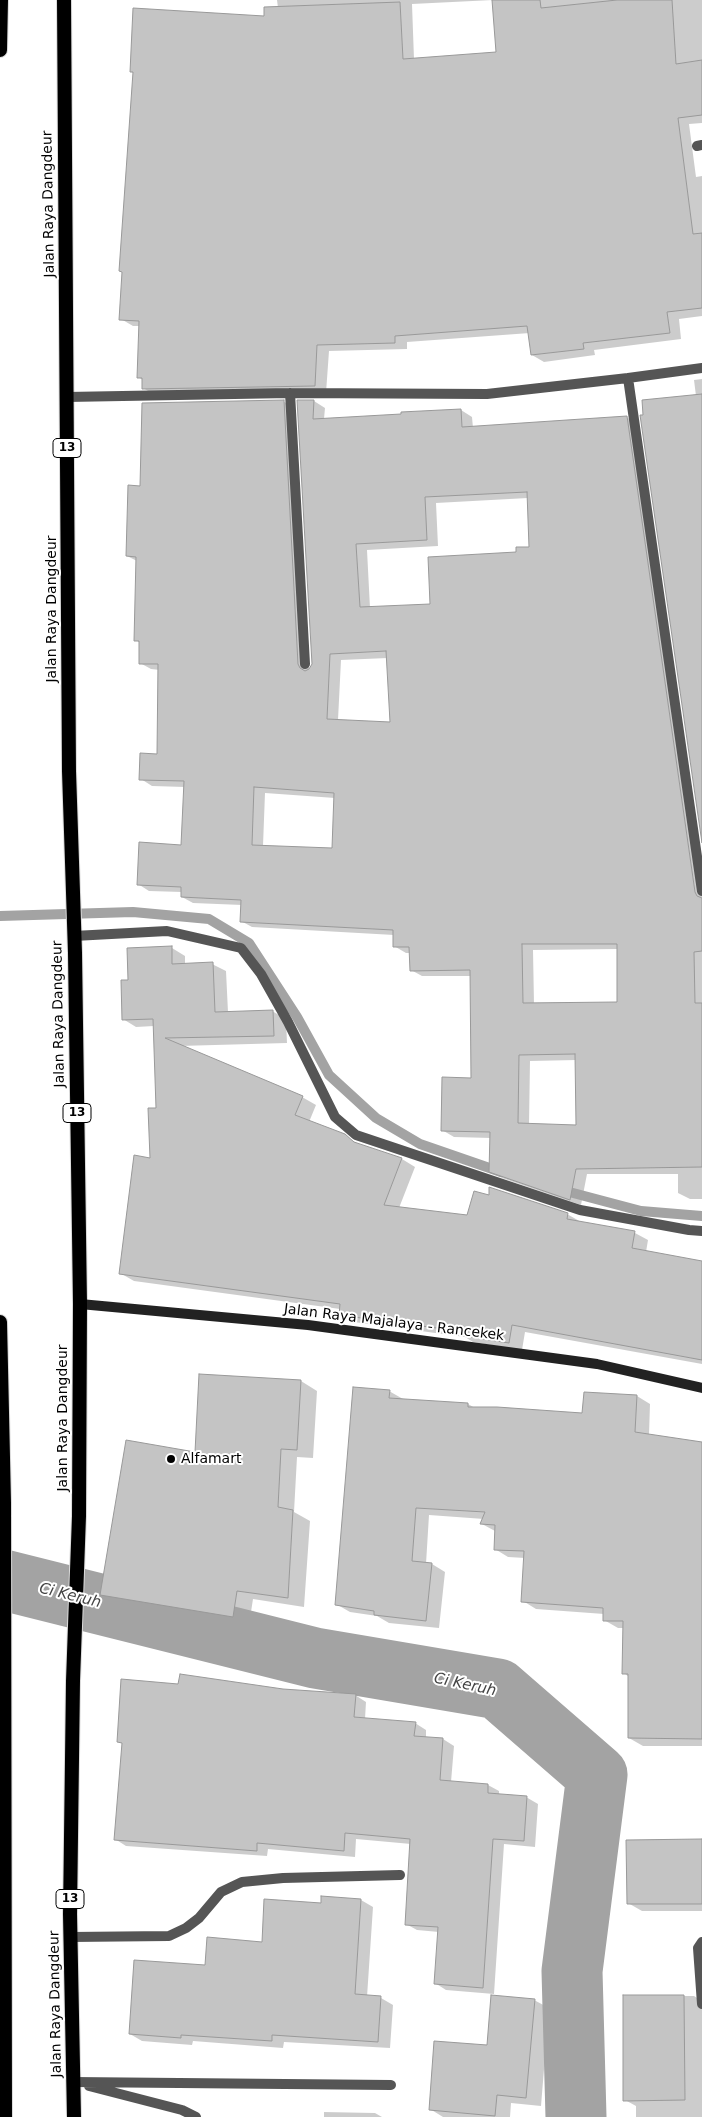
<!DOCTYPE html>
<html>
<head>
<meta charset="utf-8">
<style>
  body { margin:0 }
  canvas { display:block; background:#fff }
</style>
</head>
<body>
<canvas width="702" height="2117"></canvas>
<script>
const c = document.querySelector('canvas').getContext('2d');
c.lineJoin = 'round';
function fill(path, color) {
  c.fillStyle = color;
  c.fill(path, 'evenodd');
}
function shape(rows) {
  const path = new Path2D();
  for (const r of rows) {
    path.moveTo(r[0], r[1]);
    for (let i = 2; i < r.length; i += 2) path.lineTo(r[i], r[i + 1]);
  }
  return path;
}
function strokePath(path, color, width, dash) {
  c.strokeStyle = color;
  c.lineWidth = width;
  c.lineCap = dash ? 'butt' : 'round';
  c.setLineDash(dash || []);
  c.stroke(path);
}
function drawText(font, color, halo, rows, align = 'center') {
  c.font = font + ' "DejaVu Sans",sans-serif';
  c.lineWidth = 4;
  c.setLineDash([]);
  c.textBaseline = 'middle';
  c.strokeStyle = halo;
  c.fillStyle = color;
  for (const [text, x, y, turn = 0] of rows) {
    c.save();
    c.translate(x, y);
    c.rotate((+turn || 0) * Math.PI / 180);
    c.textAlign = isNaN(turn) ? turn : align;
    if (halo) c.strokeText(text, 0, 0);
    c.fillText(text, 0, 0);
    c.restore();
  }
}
fill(shape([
  [277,0,702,0,702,123,689,124,696,177,702,176,702,316,679,319,681,339,594,350,595,355,544,362,532,355,530,333,407,342,407,349,329,351,326,393,155,395,143,388,143,380,138,377,140,326,133,326,121,319,134,73,131,72,266,17,278,8],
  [493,0,497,53,414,59,412,4],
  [702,379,702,834,696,396,694,380],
  [283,401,294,408,309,670,313,664,299,401,314,401,325,408,324,419,402,416,402,413,461,410,472,417,473,428,626,417,638,424,702,871,702,1199,690,1199,678,1193,678,1174,587,1174,581,1205,502,1178,490,1172,491,1138,454,1137,442,1130,472,1079,472,976,422,976,411,970,411,953,406,953,394,946,394,935,252,927,241,921,242,905,193,903,182,897,182,892,149,891,138,884,183,846,185,787,152,786,141,779,159,755,160,670,151,669,140,663,140,643,136,640,137,561,127,556,141,487],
  [528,498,531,548,518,553,431,605,370,608,367,550,438,546,436,503],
  [388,658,391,723,338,720,341,660],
  [265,793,335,798,333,849,263,846],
  [618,949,618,1003,534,1004,533,950],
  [577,1060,578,1126,529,1125,530,1061],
  [172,948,185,956,185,964,212,964,226,971,228,1012,272,1011,286,1019,287,1043,179,1046,302,1097,316,1105,309,1122,344,1136,360,1145,402,1159,415,1167,399,1208,468,1217,567,1214,581,1222,635,1233,648,1240,646,1252,702,1263,702,1364,525,1332,522,1350,473,1342,465,1337,354,1322,340,1315,340,1309,134,1281,120,1273,151,1159,157,1109,154,1026,136,1027,123,1019,129,982],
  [301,1381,317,1391,313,1458,297,1457,294,1512,310,1521,304,1607,253,1599,249,1625,118,1604,102,1594],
  [389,1391,403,1399,468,1404,475,1408,584,1415,637,1396,650,1404,649,1435,702,1444,702,1746,643,1746,629,1738,629,1677,624,1673,624,1628,618,1628,604,1620,604,1614,536,1609,523,1601,525,1558,508,1557,495,1549,495,1531,482,1524,484,1519,429,1515,426,1564,432,1564,445,1572,439,1628,389,1623,377,1616,350,1612,336,1604],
  [179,1685,355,1695,366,1702,365,1719,415,1723,426,1730,426,1738,443,1739,454,1746,451,1782,488,1785,499,1791,499,1795,526,1797,538,1804,535,1847,504,1844,494,1994,446,1990,435,1983,439,1932,417,1930,406,1924,411,1844,356,1839,355,1857,268,1849,267,1856,126,1846,115,1839,123,1744,118,1741],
  [702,1840,702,1911,642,1911,628,1903],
  [361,1900,373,1907,367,1997,381,1998,393,2005,390,2048,284,2042,283,2048,193,2041,192,2045,142,2041,130,2034,206,1967,263,1943,322,1904],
  [624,1996,694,1996,702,2001,702,2117,636,2117,636,2106,625,2100],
  [534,2000,549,2008,541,2106,511,2103,510,2117,443,2117,430,2109],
  [324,2112,375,2113,382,2117,324,2117]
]), '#0003');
strokePath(shape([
  [0,916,133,912,209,919,249,943,297,1017,329,1075,376,1118,420,1144,501,1172],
  [558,1189,641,1211,702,1216]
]), '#a3a3a3', 10);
strokePath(shape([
  [0,1579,315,1658,498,1689,597,1775,572,1971,576,2117]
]), '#a3a3a3', 61);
const building = shape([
  [492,0,540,0,541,8,617,0,672,0,676,64,702,60,702,115,678,118,693,234,702,233,702,308,667,312,670,333,583,343,584,349,531,355,527,326,395,336,395,343,317,345,315,386,142,389,142,378,137,378,139,321,119,320,122,272,119,271,133,72,130,72,133,8,264,16,264,7,400,2,403,59,496,52,492,0],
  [702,394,702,843,640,415,643,415,642,400,702,394],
  [284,400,298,664,300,668,305,671,309,669,312,664,297,400,314,400,313,419,401,414,401,412,461,409,462,427,627,416,695,892,697,896,702,898,702,951,694,952,695,1003,702,1003,702,1167,576,1169,570,1200,489,1172,490,1132,441,1131,442,1077,471,1078,470,970,410,971,409,947,393,947,393,930,240,922,241,900,181,897,181,887,137,885,139,842,181,845,184,781,139,780,140,753,157,754,158,664,139,664,139,641,134,641,136,557,126,556,128,485,140,486,142,403,284,400],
  [527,492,529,547,516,547,516,552,428,557,430,604,360,607,356,544,427,540,425,497,527,492],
  [386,651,390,722,327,719,330,654,386,651],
  [254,787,334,793,332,848,252,845,254,787],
  [522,944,617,944,617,1002,523,1003,522,944],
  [575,1054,576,1125,518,1123,519,1055,575,1054],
  [172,946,172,964,213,962,215,1012,273,1010,274,1036,165,1038,303,1096,295,1115,345,1134,354,1142,402,1158,384,1205,467,1215,474,1191,489,1195,489,1187,568,1213,567,1219,635,1231,632,1248,702,1261,702,1360,512,1325,509,1343,458,1335,459,1331,339,1315,340,1304,119,1274,134,1155,150,1158,148,1108,156,1108,153,1019,122,1020,121,980,128,980,127,948,172,946],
  [199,1374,301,1380,297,1450,281,1449,278,1507,293,1510,288,1598,237,1591,233,1617,100,1595,126,1440,195,1452,199,1374],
  [353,1387,390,1390,389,1398,468,1403,468,1407,497,1407,582,1413,584,1392,637,1395,635,1432,702,1442,702,1739,628,1738,628,1674,622,1674,623,1621,603,1621,603,1608,521,1602,524,1551,494,1550,495,1525,480,1524,485,1512,416,1508,412,1561,432,1563,426,1621,374,1615,374,1611,335,1605,353,1387],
  [180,1674,283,1689,356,1694,354,1717,416,1722,414,1736,443,1738,440,1780,488,1784,488,1793,527,1796,524,1841,493,1839,483,1988,434,1984,438,1927,405,1925,410,1839,345,1833,344,1851,257,1843,257,1851,114,1840,122,1743,117,1742,121,1679,178,1684,180,1674],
  [702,1839,702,1904,627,1904,626,1840,702,1839],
  [321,1896,361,1899,355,1994,381,1996,378,2042,272,2035,272,2041,181,2035,181,2038,129,2034,134,1960,205,1965,207,1937,262,1942,264,1899,321,1903,321,1896],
  [491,1995,535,1999,526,2098,497,2095,495,2116,429,2110,434,2041,487,2045,491,1995],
  [623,1995,684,1995,685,2100,623,2101,623,1995]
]);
fill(building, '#c4c4c4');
strokePath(building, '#999', 1);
const trunk = shape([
  [64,0,69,771,75,953,80,1304,79,1516,73,1681,70,1914,74,2117],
  [0,50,1,0],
  [0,1322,4,1503,5,2117]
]);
strokePath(trunk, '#dbdbdb', 16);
strokePath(shape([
  [73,2082,391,2085],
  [89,2086,182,2110,196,2117]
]), '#555', 10);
strokePath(shape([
  [697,146,702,145],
  [628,378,702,891],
  [290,393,305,664],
  [67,397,290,393,487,394,628,378,702,368],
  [74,936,167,931,241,948,261,974,288,1022,335,1117,356,1135,580,1210,689,1230,702,1231],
  [71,1937,169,1936,186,1928,199,1918,221,1892,242,1882,283,1878,400,1875],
  [702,1942,698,1948,702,2004]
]), '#555', 10);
strokePath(shape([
  [80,1304,308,1325,597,1364,702,1388]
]), '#222', 10);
strokePath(trunk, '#000', 14);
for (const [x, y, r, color] of [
  [171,1459,5,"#000"]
]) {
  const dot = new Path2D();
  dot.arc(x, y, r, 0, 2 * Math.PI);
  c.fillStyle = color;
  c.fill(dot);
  strokePath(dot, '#fff', 2);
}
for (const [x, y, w] of [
  [67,448,28],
  [77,1113,28],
  [70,1899,28]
]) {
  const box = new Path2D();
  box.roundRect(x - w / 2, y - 9.5, w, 19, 4);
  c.fillStyle = '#fff';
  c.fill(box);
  strokePath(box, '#000', 1);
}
drawText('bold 12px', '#000', null, [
  ["13",67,448],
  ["13",77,1113],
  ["13",70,1899]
]);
drawText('14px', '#000', '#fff', [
  ["Jalan Raya Dangdeur",49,204,-91],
  ["Jalan Raya Dangdeur",52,609,-90],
  ["Jalan Raya Dangdeur",59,1014,-91],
  ["Jalan Raya Majalaya - Rancekek",394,1323,7],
  ["Jalan Raya Dangdeur",63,1418,-90],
  ["Jalan Raya Dangdeur",56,2004,-91]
]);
drawText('14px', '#000', '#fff', [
  ["Alfamart",181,1459]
], 'left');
drawText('italic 15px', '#444', '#fff', [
  ["Ci Keruh",70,1596,14],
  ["Ci Keruh",465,1685,12]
]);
</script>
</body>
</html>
